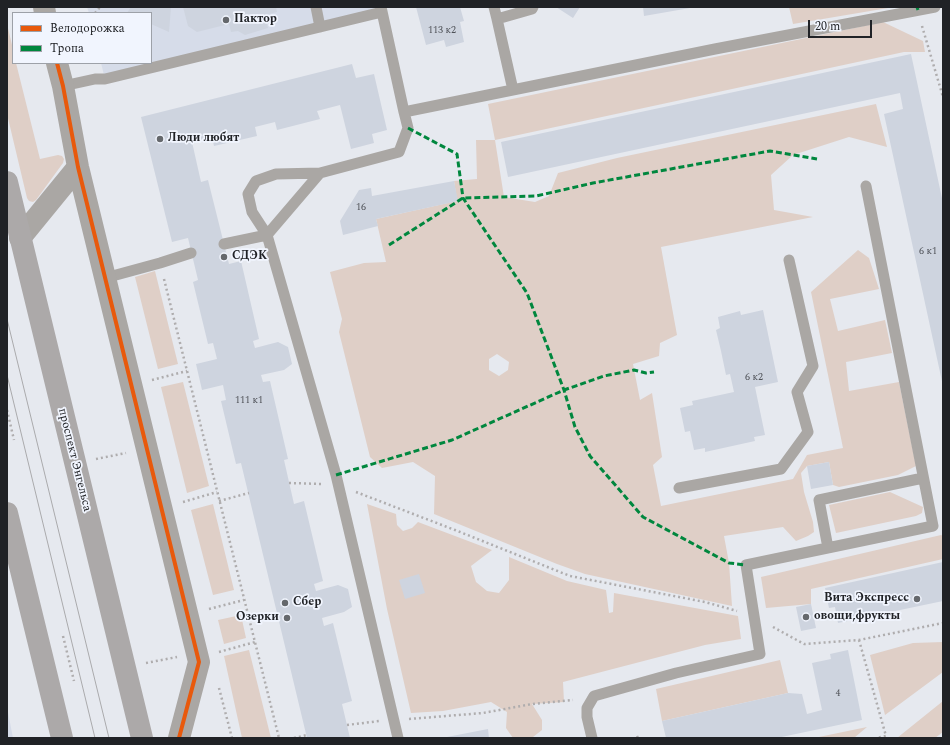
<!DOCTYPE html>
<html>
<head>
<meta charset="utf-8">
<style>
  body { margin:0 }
  #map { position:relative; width:950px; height:745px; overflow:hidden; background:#e6e9ef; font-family:Spectral,serif }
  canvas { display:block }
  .frame { position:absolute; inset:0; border:8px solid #202226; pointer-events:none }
  .legend { position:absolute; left:12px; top:12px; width:140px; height:52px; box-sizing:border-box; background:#f1f5fe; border:1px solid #9da1a8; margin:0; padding:5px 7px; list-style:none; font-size:12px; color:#202226 }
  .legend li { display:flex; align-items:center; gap:8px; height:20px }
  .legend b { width:20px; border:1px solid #9da1a8 }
  .scale { position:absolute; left:808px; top:20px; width:64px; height:18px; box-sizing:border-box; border:2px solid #202226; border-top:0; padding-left:5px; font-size:12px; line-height:14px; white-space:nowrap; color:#202226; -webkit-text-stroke:3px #f1f5fe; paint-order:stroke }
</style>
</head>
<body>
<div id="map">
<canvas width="950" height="745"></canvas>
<div class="frame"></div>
<ul class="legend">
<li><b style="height:5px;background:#e8590c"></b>Велодорожка</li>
<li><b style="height:5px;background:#00873e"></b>Тропа</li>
</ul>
<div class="scale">20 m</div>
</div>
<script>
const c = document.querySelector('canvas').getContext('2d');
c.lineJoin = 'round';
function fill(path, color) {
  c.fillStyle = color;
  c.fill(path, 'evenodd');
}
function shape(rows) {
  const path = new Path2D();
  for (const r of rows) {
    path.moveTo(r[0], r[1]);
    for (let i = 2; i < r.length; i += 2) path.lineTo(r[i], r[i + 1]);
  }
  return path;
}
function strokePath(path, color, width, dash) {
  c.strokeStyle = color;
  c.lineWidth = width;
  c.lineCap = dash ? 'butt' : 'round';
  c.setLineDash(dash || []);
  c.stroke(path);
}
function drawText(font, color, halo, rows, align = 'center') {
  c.font = font + ' Spectral,serif';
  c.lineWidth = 3.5;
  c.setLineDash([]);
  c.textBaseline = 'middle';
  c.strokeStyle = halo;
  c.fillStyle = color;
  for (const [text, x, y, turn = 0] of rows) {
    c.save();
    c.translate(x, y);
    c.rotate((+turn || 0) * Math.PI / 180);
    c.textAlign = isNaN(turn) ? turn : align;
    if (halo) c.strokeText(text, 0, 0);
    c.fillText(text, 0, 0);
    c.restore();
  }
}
fill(shape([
  [87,7,384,7,105,79,101,63,151,63,151,13,89,13],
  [7,707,13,738,7,738]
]), '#d6dce9');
fill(shape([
  [789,7,894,7,793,24],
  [883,22,923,41,925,52,904,52,495,140,504,197,535,202,549,196,558,173,617,158,876,104,887,147,849,137,793,155,771,175,774,210,813,217,661,247,677,335,660,343,659,356,633,364,640,400,652,393,662,457,653,465,661,506,793,479,807,455,843,448,811,292,858,250,869,258,879,289,830,299,838,331,885,320,892,353,846,362,849,391,899,382,916,466,898,475,839,487,833,485,829,462,807,466,801,473,804,492,813,522,814,532,808,536,796,541,783,527,724,536,729,563,732,606,585,574,557,564,434,514,435,476,413,462,382,468,370,457,339,332,342,319,330,272,364,263,386,262,376,219,457,201,454,181,477,179,476,140,495,140,488,104],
  [497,354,509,362,508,370,499,376,489,370,489,359],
  [7,24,13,49,13,63,16,63,40,159,58,155,62,156,64,159,63,163,36,200,33,202,29,201,27,198,7,114],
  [155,271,178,364,158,369,135,277],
  [183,382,209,486,187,493,161,387],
  [890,492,923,507,922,513,916,516,836,533,829,505],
  [213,504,234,590,213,595,191,510],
  [367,504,396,514,397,525,403,531,412,528,418,522,492,550,471,566,476,582,487,591,499,593,509,580,509,557,567,581,606,590,609,613,613,612,614,593,738,616,741,639,705,645,563,682,564,702,532,704,542,720,542,730,533,737,513,738,506,728,507,712,491,702,443,711,411,713,387,609],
  [941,535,943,536,943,559,811,589,811,604,766,608,761,577],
  [241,615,246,638,224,644,218,620],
  [943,642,943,672,885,715,870,655,913,643],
  [249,650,271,738,242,738,224,656],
  [780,660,788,693,662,721,656,689],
  [943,701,943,732,935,738,897,738],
  [867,727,854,738,814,738]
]), '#dfcfc7');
fill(shape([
  [131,7,171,7,169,32,151,24,151,13,127,13],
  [183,7,276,7,277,12,265,15,268,28,245,35,238,31,231,32,229,24,197,32,188,26],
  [416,7,460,7,464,21,460,22,464,42,446,47,444,40,426,45],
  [556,7,580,7,573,18],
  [643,7,690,7,690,8,644,16],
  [911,54,943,203,943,386,884,114,903,109,900,93,508,177,501,142],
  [352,64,356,78,374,74,387,130,372,134,374,143,351,149,340,105,317,111,320,119,277,130,275,122,255,127,257,136,214,146,212,137,192,142,201,182,208,180,229,264,241,261,259,339,253,341,255,348,278,342,288,347,292,364,284,370,261,375,263,382,270,381,288,459,284,460,294,504,304,501,323,581,314,584,316,591,338,585,348,589,352,607,344,612,322,618,324,626,333,623,352,701,342,704,350,738,307,738,241,463,236,464,221,401,226,400,223,385,202,390,196,364,217,359,213,343,208,344,193,282,198,280,188,238,172,242,141,117],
  [454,181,458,201,376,219,378,226,343,235,340,221,359,190,371,188,372,196],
  [763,310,778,382,755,387,765,435,754,437,755,441,705,452,705,448,694,450,690,431,685,432,680,408,693,405,692,401,734,392,730,374,726,375,721,351,716,330,720,328,718,317,740,311,741,315],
  [829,462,833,485,811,489,807,466],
  [943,562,943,601,838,623,835,607,829,608,825,588],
  [419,574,425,593,405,599,399,580],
  [811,604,816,628,801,631,796,607],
  [848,650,862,720,777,738,666,738,662,721,788,693,802,694,807,714,822,710,812,663,831,659,830,654],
  [488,729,489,738,447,738,447,737]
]), '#ced4df');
strokePath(shape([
  [95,13,100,7],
  [922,26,943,97],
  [164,279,279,738],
  [152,380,187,371],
  [7,410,14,440],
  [96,459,126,453],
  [289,483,323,484],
  [356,492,455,530,570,576,705,602,737,611],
  [219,501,249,493],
  [183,502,217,492],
  [209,609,244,600],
  [773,627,804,644,859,640,943,623],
  [63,636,74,681],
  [859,640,886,736,876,738],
  [219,652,255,642],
  [146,663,177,657],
  [219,688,232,738],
  [409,719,483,713,532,704,573,700],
  [347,725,379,721],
  [637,736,638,738],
  [294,738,307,735]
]), '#afadae', 2.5, [2, 3]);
strokePath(shape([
  [316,7,320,27],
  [381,7,404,112],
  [494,7,497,19],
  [63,86,95,79,105,79,382,12],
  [513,90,497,19,532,9,533,7],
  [320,173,276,174,256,181,248,194,252,212,267,235,336,475,398,738],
  [224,244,267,235,320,173,399,152,408,128,404,112,715,49,935,7],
  [105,278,160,263,191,253],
  [679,488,781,469,808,432,797,392,813,366,789,260],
  [828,548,819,500,923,478],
  [592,738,587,717,587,708,594,696,676,673,760,654,746,565,933,526,866,186]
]), '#aaa7a4', 11);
strokePath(shape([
  [44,7,45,13],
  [57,63,63,86,78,167,199,662,179,738],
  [20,238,78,167]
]), '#aaa7a4', 22);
strokePath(shape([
  [7,182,142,738],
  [7,513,62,738]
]), '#aca9a9', 22);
strokePath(shape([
  [7,319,109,738],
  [7,375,95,738]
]), '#aaaaac', 1);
strokePath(shape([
  [917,7,918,10],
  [408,128,457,154,463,198,527,293,564,390,575,427,590,456,643,517,729,563,746,565],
  [389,245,463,198,536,196,593,183,770,151,817,159],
  [336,475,452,440,564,390,604,376,634,370,646,373,654,372]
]), '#00873e', 3, [6, 3]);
strokePath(shape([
  [57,63,63,86,78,167,199,662,179,738]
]), '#e8590c', 4);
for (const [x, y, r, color] of [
  [226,20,4,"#65686c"],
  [160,139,4,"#65686c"],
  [224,257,4,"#65686c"],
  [917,599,4,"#65686c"],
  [285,603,4,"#65686c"],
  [806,617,4,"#65686c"],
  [287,618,4,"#65686c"]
]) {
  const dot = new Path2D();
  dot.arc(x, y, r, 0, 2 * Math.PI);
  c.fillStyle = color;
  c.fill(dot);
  strokePath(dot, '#f1f5fe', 1.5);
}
drawText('10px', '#4e5157', null, [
  ["113 к2",442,31],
  ["16",361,208],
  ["6 к1",928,252],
  ["6 к2",754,378],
  ["111 к1",249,401],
  ["4",838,694]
]);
drawText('bold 12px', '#202226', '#f1f5fe', [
  ["Пактор",234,20],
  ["Люди любят",168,139],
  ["СДЭК",232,257],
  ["Вита Экспресс",909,599,"right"],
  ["Сбер",293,603],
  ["овощи,фрукты",814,617],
  ["Озерки",279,618,"right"]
], 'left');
drawText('12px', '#202226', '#f1f5fe', [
  ["проспект Энгельса",74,460,76]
]);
</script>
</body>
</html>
